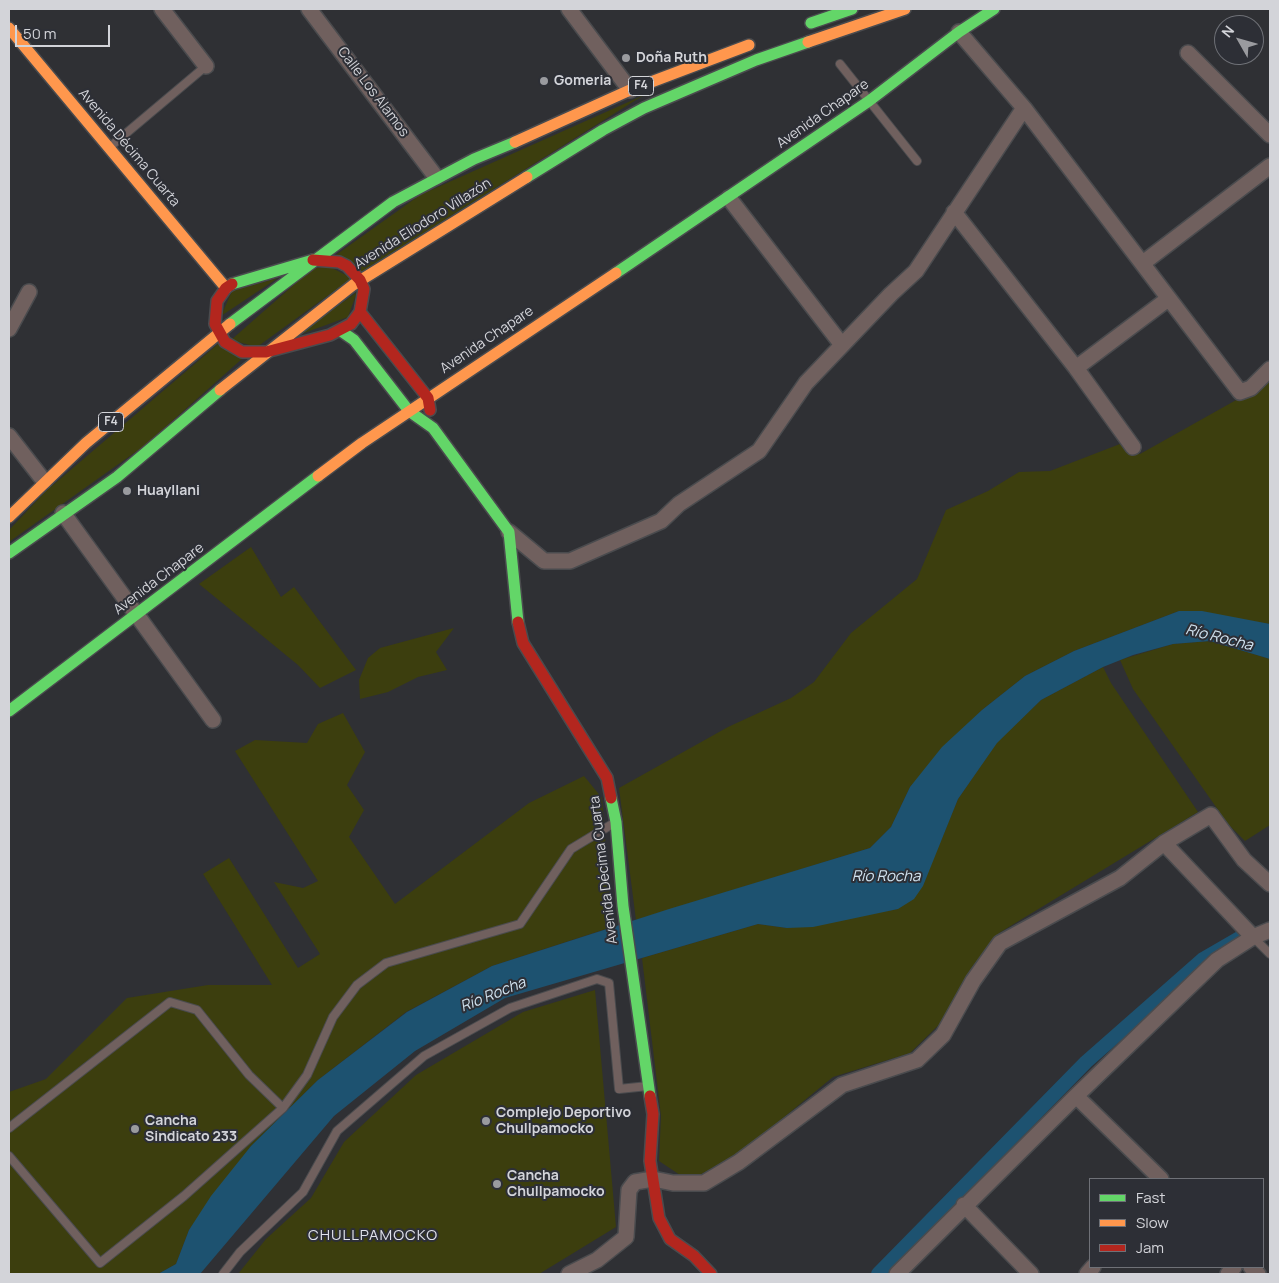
<!DOCTYPE html>
<html>
<head>
<meta charset="utf-8">
<style>
  body { margin:0 }
  #map { position:relative; width:1279px; height:1283px; overflow:hidden; background:#2f3034; font-family:Manrope,sans-serif }
  canvas { display:block }
  .frame { position:absolute; inset:0; border:10px solid #d3d4d9; pointer-events:none }
  .legend { position:absolute; left:1089px; top:1178px; width:175px; height:90px; box-sizing:border-box; background:#2d2f36; border:1px solid #6f7177; margin:0; padding:6px 9px; list-style:none; font-size:15px; color:#d3d4d9 }
  .legend li { display:flex; align-items:center; gap:10px; height:25px }
  .legend b { width:25px; border:1px solid #6f7177 }
  .north { position:absolute; left:1214px; top:15px; width:50px; height:50px; box-sizing:border-box; background:#2d2f36; border:1px solid #6f7177; border-radius:50%; rotate:308deg; font-size:14px; font-weight:700; line-height:20px; text-align:center; color:#d3d4d9 }
  .north::after { content:''; display:block; margin:auto; width:18px; height:22px; background:#9a9b9f; clip-path:polygon(50% 0,100% 100%,50% 72%,0 100%) }
  .scale { position:absolute; left:15px; top:25px; width:95px; height:22px; box-sizing:border-box; border:2px solid #d3d4d9; border-top:0; padding-left:6px; font-size:15px; line-height:18px; white-space:nowrap; color:#d3d4d9; -webkit-text-stroke:4px #2d2f36; paint-order:stroke }
</style>
</head>
<body>
<div id="map">
<canvas width="1279" height="1283"></canvas>
<div class="frame"></div>
<ul class="legend">
<li><b style="height:6px;background:#63d668"></b>Fast</li>
<li><b style="height:6px;background:#ff974d"></b>Slow</li>
<li><b style="height:6px;background:#b3261e"></b>Jam</li>
</ul>
<div class="north">N</div>
<div class="scale">50 m</div>
</div>
<script>
const c = document.querySelector('canvas').getContext('2d');
c.lineJoin = 'round';
function fill(path, color) {
  c.fillStyle = color;
  c.fill(path, 'evenodd');
}
function shape(rows) {
  const path = new Path2D();
  for (const r of rows) {
    path.moveTo(r[0], r[1]);
    for (let i = 2; i < r.length; i += 2) path.lineTo(r[i], r[i + 1]);
  }
  return path;
}
function strokePath(path, color, width, dash) {
  c.strokeStyle = color;
  c.lineWidth = width;
  c.lineCap = dash ? 'butt' : 'round';
  c.setLineDash(dash || []);
  c.stroke(path);
}
function drawText(font, color, halo, rows, align = 'center') {
  c.font = font + ' Manrope,sans-serif';
  c.lineWidth = 4;
  c.setLineDash([]);
  c.textBaseline = 'middle';
  c.strokeStyle = halo;
  c.fillStyle = color;
  for (const [text, x, y, turn = 0] of rows) {
    c.save();
    c.translate(x, y);
    c.rotate((+turn || 0) * Math.PI / 180);
    c.textAlign = isNaN(turn) ? turn : align;
    if (halo) c.strokeText(text, 0, 0);
    c.fillText(text, 0, 0);
    c.restore();
  }
}
fill(shape([
  [644,95,361,272,333,257,420,195],
  [330,267,352,278,257,347,231,340,313,268],
  [278,278,221,316,232,291],
  [357,292,348,317,296,336],
  [218,344,243,358,144,446,9,542,9,530,46,491],
  [1270,381,1270,624,1179,611,1074,651,1025,676,982,710,910,787,891,827,870,848,636,920,619,788,728,727,791,698,814,682,851,633,917,579,946,510,988,491,1019,472,1050,471,1120,444,1140,454],
  [251,547,281,597,294,587,356,670,320,688,298,665,199,584],
  [454,628,436,652,447,670,418,677,388,692,360,699,359,680,368,658,380,648],
  [1210,641,1270,659,1270,825,1245,841,1228,824,1133,689,1120,660,1173,644],
  [1103,667,1111,683,1198,812,999,933,971,968,950,1014,910,1053,833,1077,745,1149,689,1181,659,1161,661,1116,642,958,758,924,787,928,898,909,941,840,958,799,997,742,1041,700],
  [343,713,365,752,347,785,364,810,349,837,395,904,529,803,584,776,602,798,612,927,492,966,406,1012,318,1080,251,1146,189,1230,176,1264,158,1274,9,1274,9,1092,46,1079,127,998,208,985,272,985,203,874,229,858,298,968,320,954,274,882,303,888,318,881,235,751,255,740,307,743,318,724],
  [595,990,616,1227,539,1274,238,1274,266,1239,311,1198,344,1142,416,1075,523,1012]
]), '#3c3e0e');
fill(shape([
  [1179,611,1202,611,1270,624,1270,659,1210,641,1173,644,1133,655,1103,667,1041,700,997,743,958,799,923,886,914,899,898,909,813,927,787,928,758,924,505,998,415,1051,334,1116,200,1274,158,1274,176,1264,189,1230,211,1196,251,1146,318,1080,407,1012,492,966,669,909,870,848,891,827,910,787,942,747,982,710,1025,676,1074,651]
]), '#1d5270');
strokePath(shape([
  [878,1274,1086,1062,1203,959,1241,937]
]), '#1d5270', 14);
const lane = shape([
  [840,64,917,161],
  [111,146,206,66],
  [1253,937,1270,954],
  [9,1128,170,1002,197,1010,249,1075,283,1108],
  [9,1156,100,1263,184,1196,283,1108,307,1075,333,1017,357,985,386,963,520,924,571,849,614,823],
  [223,1274,240,1252,303,1192,337,1131,424,1056,510,1008,597,979,609,983,619,1089,648,1086]
]);
const street = shape([
  [162,9,206,66],
  [309,9,436,177],
  [569,9,630,90],
  [959,32,1024,108,1240,392,1251,388,1270,369],
  [1188,53,1270,135],
  [729,198,842,345],
  [954,212,1076,368,1133,447],
  [1143,263,1270,166],
  [9,329,29,292],
  [1076,368,1168,299],
  [9,436,44,481],
  [63,513,213,720],
  [509,532,544,561,570,561,661,521,679,504,759,451,806,383,891,294,916,271,1024,108],
  [1164,843,1253,937],
  [1076,1096,1161,1179],
  [964,1205,1031,1274],
  [1251,1267,1258,1274],
  [569,1274,597,1260,626,1237,629,1190,635,1182,653,1179,673,1183,704,1183,739,1162,842,1085,917,1060,943,1035,973,981,1000,943,1120,878,1164,843,1211,815,1244,860,1270,884],
  [897,1274,1076,1096,1217,960,1253,937,1270,930],
  [1087,1274,1093,1267],
  [1228,1274,1234,1267]
]);
const fast = shape([
  [811,23,852,9],
  [527,177,603,130,644,108,756,60,808,42],
  [616,273,869,101,959,32,994,9],
  [232,284,313,260],
  [230,324,393,202,474,159,515,142],
  [341,331,354,340,409,411,433,428,509,532,518,622],
  [9,553,117,477,220,390],
  [9,711,318,476],
  [611,798,616,822,623,906,650,1096]
]);
const slow = shape([
  [9,28,226,288],
  [808,42,905,9],
  [515,142,630,90,749,45],
  [220,390,353,285,527,177],
  [318,476,362,443,616,273],
  [9,517,86,443,230,324]
]);
const jam = shape([
  [232,284,226,288,217,301,215,324,225,342,242,352,266,352,330,335,351,324,360,312,364,289,360,280,347,266,339,262,313,260],
  [360,312,428,398,430,410],
  [518,622,523,643,607,778,611,798],
  [650,1096,653,1114,650,1161,659,1218,670,1239,694,1256,711,1274]
]);
strokePath(lane, '#4a4b4e', 10);
strokePath(street, '#4a4b4e', 18);
strokePath(fast, '#4a4b4e', 14);
strokePath(slow, '#4a4b4e', 14);
strokePath(jam, '#4a4b4e', 14);
strokePath(lane, '#70605e', 8);
strokePath(street, '#70605e', 15);
strokePath(fast, '#63d668', 11);
strokePath(slow, '#ff974d', 11);
strokePath(jam, '#b3261e', 11);
for (const [x, y, r, color] of [
  [626,58,5,"#9a9b9f"],
  [544,81,5,"#9a9b9f"],
  [127,491,5,"#9a9b9f"],
  [486,1121,5,"#9a9b9f"],
  [135,1129,5,"#9a9b9f"],
  [497,1184,5,"#9a9b9f"]
]) {
  const dot = new Path2D();
  dot.arc(x, y, r, 0, 2 * Math.PI);
  c.fillStyle = color;
  c.fill(dot);
  strokePath(dot, '#2d2f36', 2);
}
for (const [x, y, w] of [
  [641,86,25],
  [111,422,25]
]) {
  const box = new Path2D();
  box.roundRect(x - w / 2, y - 9.5, w, 19, 4);
  c.fillStyle = '#2d2f36';
  c.fill(box);
  strokePath(box, '#d3d4d9', 1);
}
drawText('bold 12px', '#d3d4d9', null, [
  ["F4",641,86],
  ["F4",111,422]
]);
drawText('bold 14px', '#d3d4d9', '#2d2f36', [
  ["Doña Ruth",636,58],
  ["Gomeria",554,81],
  ["Huayllani",137,491],
  ["Complejo Deportivo",496,1113],
  ["Chullpamocko",496,1129],
  ["Cancha",145,1121],
  ["Sindicato 233",145,1137],
  ["Cancha",507,1176],
  ["Chullpamocko",507,1192]
], 'left');
drawText('14px', '#d3d4d9', '#2d2f36', [
  ["Calle Los Alamos",373,92,53],
  ["Avenida Chapare",823,114,-35],
  ["Avenida Décima Cuarta",129,148,50],
  ["Avenida Eliodoro Villazón",423,224,-32],
  ["Avenida Chapare",487,340,-34],
  ["Avenida Chapare",159,579,-37],
  ["Avenida Décima Cuarta",604,870,-97]
]);
drawText('italic 15px', '#d1e3f0', '#2d2f36', [
  ["Río Rocha",1219,638,14],
  ["Río Rocha",886,877],
  ["Río Rocha",493,995,-22]
]);
c.letterSpacing = '1px';
drawText('15px', '#e0e2eb', '#2d2f36', [
  ["CHULLPAMOCKO",373,1236]
]);
c.letterSpacing = '0px';
</script>
</body>
</html>
